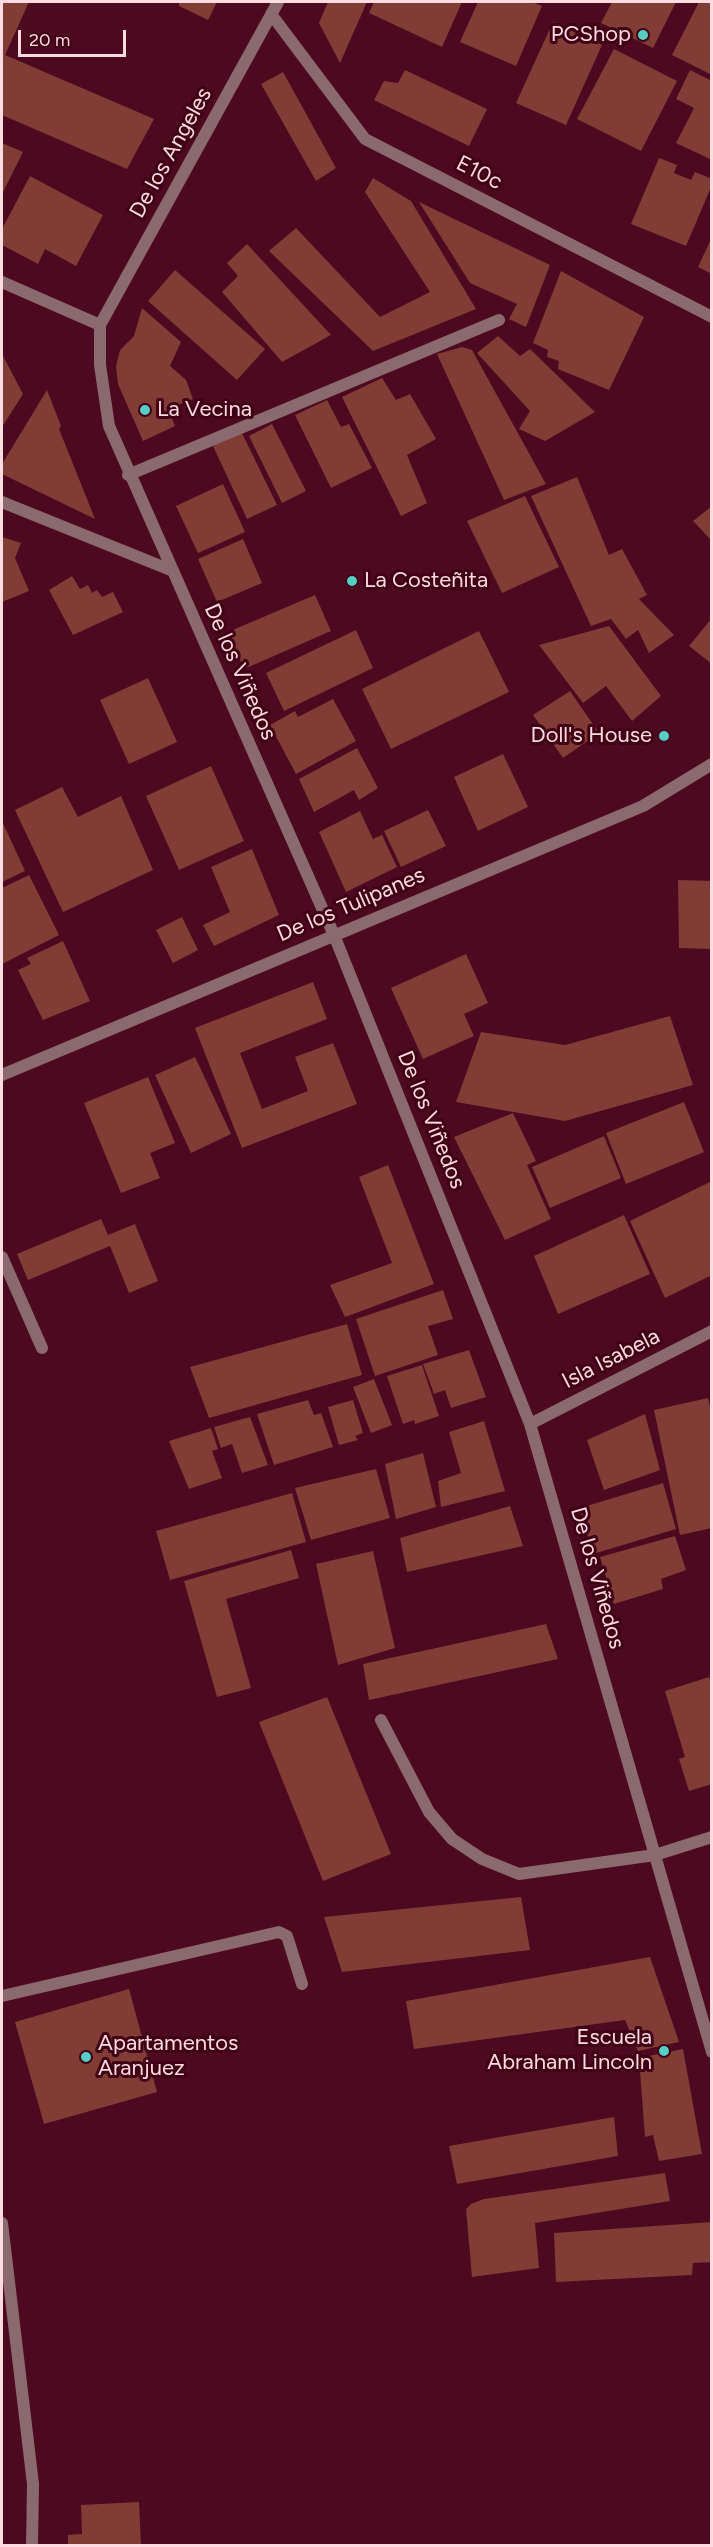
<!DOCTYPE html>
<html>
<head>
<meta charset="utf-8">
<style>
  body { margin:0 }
  #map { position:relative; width:713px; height:2547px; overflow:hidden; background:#4c091f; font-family:Figtree,sans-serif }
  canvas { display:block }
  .frame { position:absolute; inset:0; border:3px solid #fddbe0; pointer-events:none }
  .scale { position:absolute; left:18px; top:30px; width:108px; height:27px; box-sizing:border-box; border:3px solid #fddbe0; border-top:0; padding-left:8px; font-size:18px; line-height:21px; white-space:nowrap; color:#fddbe0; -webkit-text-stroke:4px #400016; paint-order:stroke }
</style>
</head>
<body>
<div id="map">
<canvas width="713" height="2547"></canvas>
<div class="frame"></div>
<div class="scale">20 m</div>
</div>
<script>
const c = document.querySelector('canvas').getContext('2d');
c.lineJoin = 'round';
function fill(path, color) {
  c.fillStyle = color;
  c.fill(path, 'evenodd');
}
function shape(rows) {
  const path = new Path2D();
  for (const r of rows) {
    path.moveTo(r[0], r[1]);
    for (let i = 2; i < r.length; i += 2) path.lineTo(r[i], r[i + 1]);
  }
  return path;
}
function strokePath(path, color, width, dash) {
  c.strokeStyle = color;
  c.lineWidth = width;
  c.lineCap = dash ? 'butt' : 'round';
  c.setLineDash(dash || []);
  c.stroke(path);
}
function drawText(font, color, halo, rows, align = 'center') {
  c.font = font + ' Figtree,sans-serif';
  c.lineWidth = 6;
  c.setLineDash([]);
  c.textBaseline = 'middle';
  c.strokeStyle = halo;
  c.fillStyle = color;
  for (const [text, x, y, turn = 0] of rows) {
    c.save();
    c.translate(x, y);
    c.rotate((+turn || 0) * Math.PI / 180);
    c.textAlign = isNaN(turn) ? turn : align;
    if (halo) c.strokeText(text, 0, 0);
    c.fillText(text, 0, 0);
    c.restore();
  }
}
fill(shape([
  [2,2,29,2,5,55,154,119,127,169,2,115],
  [179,2,217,2,208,20,179,6],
  [328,2,367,2,340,63,319,23],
  [374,2,462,2,442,47,369,13],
  [478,2,532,2,542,6,516,66,460,42],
  [612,2,676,2,653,48,601,23],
  [699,2,712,2,712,75,672,55],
  [553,22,602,45,566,125,516,103],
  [614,49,677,81,641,151,577,119],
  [405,70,487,109,469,146,374,100,384,81,398,83],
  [690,70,712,81,712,160,676,143,694,108,676,99],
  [283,72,336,168,316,181,261,84],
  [2,143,23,152,2,194],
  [659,158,677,165,674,173,691,180,695,172,712,179,712,185,686,246,631,224],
  [30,176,103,215,76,266,45,249,38,264,2,245,2,229],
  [373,178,411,201,476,309,373,351,269,251,296,228,380,317,430,292,365,192],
  [419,202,550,265,526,327,509,319,517,304,470,283],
  [712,237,712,274,698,267],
  [247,244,331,335,282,362,222,292,238,276,227,263],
  [175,270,265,349,237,380,148,301],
  [561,271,644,317,609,390,558,369,559,361,547,357,548,350,533,343],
  [142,308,181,342,170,366,186,380,193,399,168,409,175,426,143,441,118,384,116,366,120,350,134,336],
  [498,336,520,356,530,349,595,412,545,441,519,429,530,411,477,353],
  [462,347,472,350,546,484,504,500,437,354],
  [2,354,23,394,2,427],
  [382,378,396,400,410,394,436,439,407,455,427,503,401,516,342,397],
  [47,390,61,426,59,429,95,519,2,474,2,464],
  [327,400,341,427,349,424,372,468,331,488,295,415],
  [272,424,306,491,282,503,249,436],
  [242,433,277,505,247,519,213,446],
  [577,477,609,555,622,549,647,595,639,599,674,635,649,653,638,630,626,639,611,619,591,626,531,496],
  [223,484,245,532,198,553,176,506],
  [525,496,559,567,502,593,467,521],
  [712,506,712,541,693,521],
  [2,537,21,543,15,558,29,591,2,602],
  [243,539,262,583,217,602,198,559],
  [72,576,80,589,88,585,92,593,97,590,102,597,113,592,123,612,73,635,49,590],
  [315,595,331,631,244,669,228,632],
  [712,618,712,664,689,646],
  [609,626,661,696,632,721,606,686,583,703,539,645],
  [356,630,373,668,284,711,266,673],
  [479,631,509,692,391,749,362,689],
  [148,678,177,742,129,764,100,700],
  [570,691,599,733,563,758,533,715],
  [333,699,356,741,296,774,270,725,295,711,298,717],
  [357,748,378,788,359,800,354,790,314,812,299,779],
  [503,754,528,807,478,831,454,777],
  [211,766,244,841,179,870,146,796],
  [62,787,78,817,121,796,153,870,63,912,15,810],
  [428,810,446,846,401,867,384,831],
  [360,811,373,839,382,835,397,867,346,892,319,832],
  [2,821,25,871,2,882],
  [252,849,279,915,214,946,203,925,230,912,211,867],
  [29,875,59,935,2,964,2,888],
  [678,880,712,881,712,949,679,948],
  [182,917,198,950,173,963,156,930],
  [63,941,90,1001,43,1020,18,970,31,964,27,958],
  [466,954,488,1003,464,1014,474,1036,423,1059,391,988],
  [313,982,327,1019,240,1053,262,1109,308,1091,295,1057,333,1043,357,1104,242,1148,195,1028],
  [670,1016,693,1085,565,1121,456,1102,481,1032,565,1045],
  [195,1057,231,1134,191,1153,155,1075],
  [148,1077,175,1143,150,1153,160,1178,121,1193,84,1103],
  [684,1102,704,1152,626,1184,606,1133],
  [513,1113,536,1161,527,1165,551,1219,505,1240,454,1137],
  [604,1136,621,1178,550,1208,532,1167],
  [388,1165,434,1284,345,1317,330,1285,392,1263,359,1177],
  [712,1181,712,1275,665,1298,630,1221],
  [624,1215,650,1274,558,1314,534,1256],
  [101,1219,108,1235,135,1224,158,1281,129,1293,110,1246,28,1280,17,1254],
  [443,1290,453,1319,428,1326,438,1355,375,1376,356,1319],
  [347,1324,362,1375,209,1418,190,1367],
  [469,1350,486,1397,451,1408,445,1390,434,1394,423,1364],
  [422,1365,439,1416,415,1424,414,1420,403,1424,387,1376],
  [374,1379,392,1425,371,1433,353,1387],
  [708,1398,712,1415,712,1528,680,1535,654,1410],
  [308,1400,314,1415,321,1413,333,1447,274,1465,257,1414],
  [353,1400,363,1433,355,1436,358,1440,339,1445,328,1407],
  [645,1414,660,1470,604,1490,587,1440],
  [250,1417,268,1465,242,1473,232,1444,221,1448,214,1427],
  [484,1421,505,1491,441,1507,438,1481,461,1473,449,1432],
  [211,1428,218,1449,212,1451,222,1478,189,1489,169,1441],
  [423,1453,436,1507,396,1519,385,1464],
  [376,1469,390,1518,311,1540,295,1488],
  [663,1483,676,1529,593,1554,580,1508],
  [292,1493,306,1542,170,1580,156,1531],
  [510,1506,523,1546,407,1572,400,1538],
  [675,1536,686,1570,661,1579,663,1589,614,1604,600,1557],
  [291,1550,299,1578,226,1599,251,1688,217,1697,184,1581],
  [373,1551,395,1648,338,1665,316,1564],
  [546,1624,558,1659,369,1700,363,1664],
  [709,1677,712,1686,712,1784,689,1791,679,1759,685,1757,665,1691],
  [327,1697,391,1854,323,1881,259,1722],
  [521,1897,530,1950,342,1972,324,1917],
  [650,1957,679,2042,638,2051,625,2020,414,2049,406,2001],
  [129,1989,157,2092,44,2124,15,2022],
  [683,2049,702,2154,659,2161,653,2135,645,2137,639,2058],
  [614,2117,618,2156,457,2184,449,2146],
  [665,2173,670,2201,535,2223,539,2268,472,2277,466,2209,471,2204,484,2199],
  [712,2222,712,2262,693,2263,692,2275,556,2282,554,2233],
  [139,2502,141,2546,68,2546,68,2535,82,2534,81,2505]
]), '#813c35');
strokePath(shape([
  [2,1257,42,1348],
  [381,1720,429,1812,452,1839,482,1859,519,1874,655,1855],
  [2,1996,279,1932,287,1936,302,1984]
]), '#8b6a6f', 12);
strokePath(shape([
  [278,2,100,325,100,365,109,426,334,935,530,1424,712,2052],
  [271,14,365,139,712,317],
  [2,282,100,325],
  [128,475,499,320],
  [2,502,173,571],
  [2,1075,643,806,712,764],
  [530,1424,712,1331],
  [655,1855,712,1837]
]), '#8b6a6f', 12);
strokePath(shape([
  [2,2223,33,2484,32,2546]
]), '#8b6a6f', 12);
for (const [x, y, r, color] of [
  [643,35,6,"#56cec3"],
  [145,410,6,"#56cec3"],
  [352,581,6,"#56cec3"],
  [664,736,6,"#56cec3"],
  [664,2051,6,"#56cec3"],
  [86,2057,6,"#56cec3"]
]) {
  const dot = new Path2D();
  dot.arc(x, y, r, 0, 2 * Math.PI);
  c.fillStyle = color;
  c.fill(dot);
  strokePath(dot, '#400016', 2);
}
drawText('22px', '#fddbe0', '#400016', [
  ["PCShop",631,35],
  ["La Vecina",157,410,"left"],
  ["La Costeñita",364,581,"left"],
  ["Doll's House",652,736],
  ["Escuela",652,2038],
  ["Abraham Lincoln",652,2063],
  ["Apartamentos",98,2044,"left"],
  ["Aranjuez",98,2069,"left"]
], 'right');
drawText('22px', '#fddbe0', '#400016', [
  ["De los Angeles",171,153,-61],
  ["E10c",479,173,27],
  ["De los Viñedos",240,672,66],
  ["De los Tulipanes",351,905,-23],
  ["De los Viñedos",431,1120,68],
  ["Isla Isabela",611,1359,-27],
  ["De los Viñedos",597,1578,74]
]);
</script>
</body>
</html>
